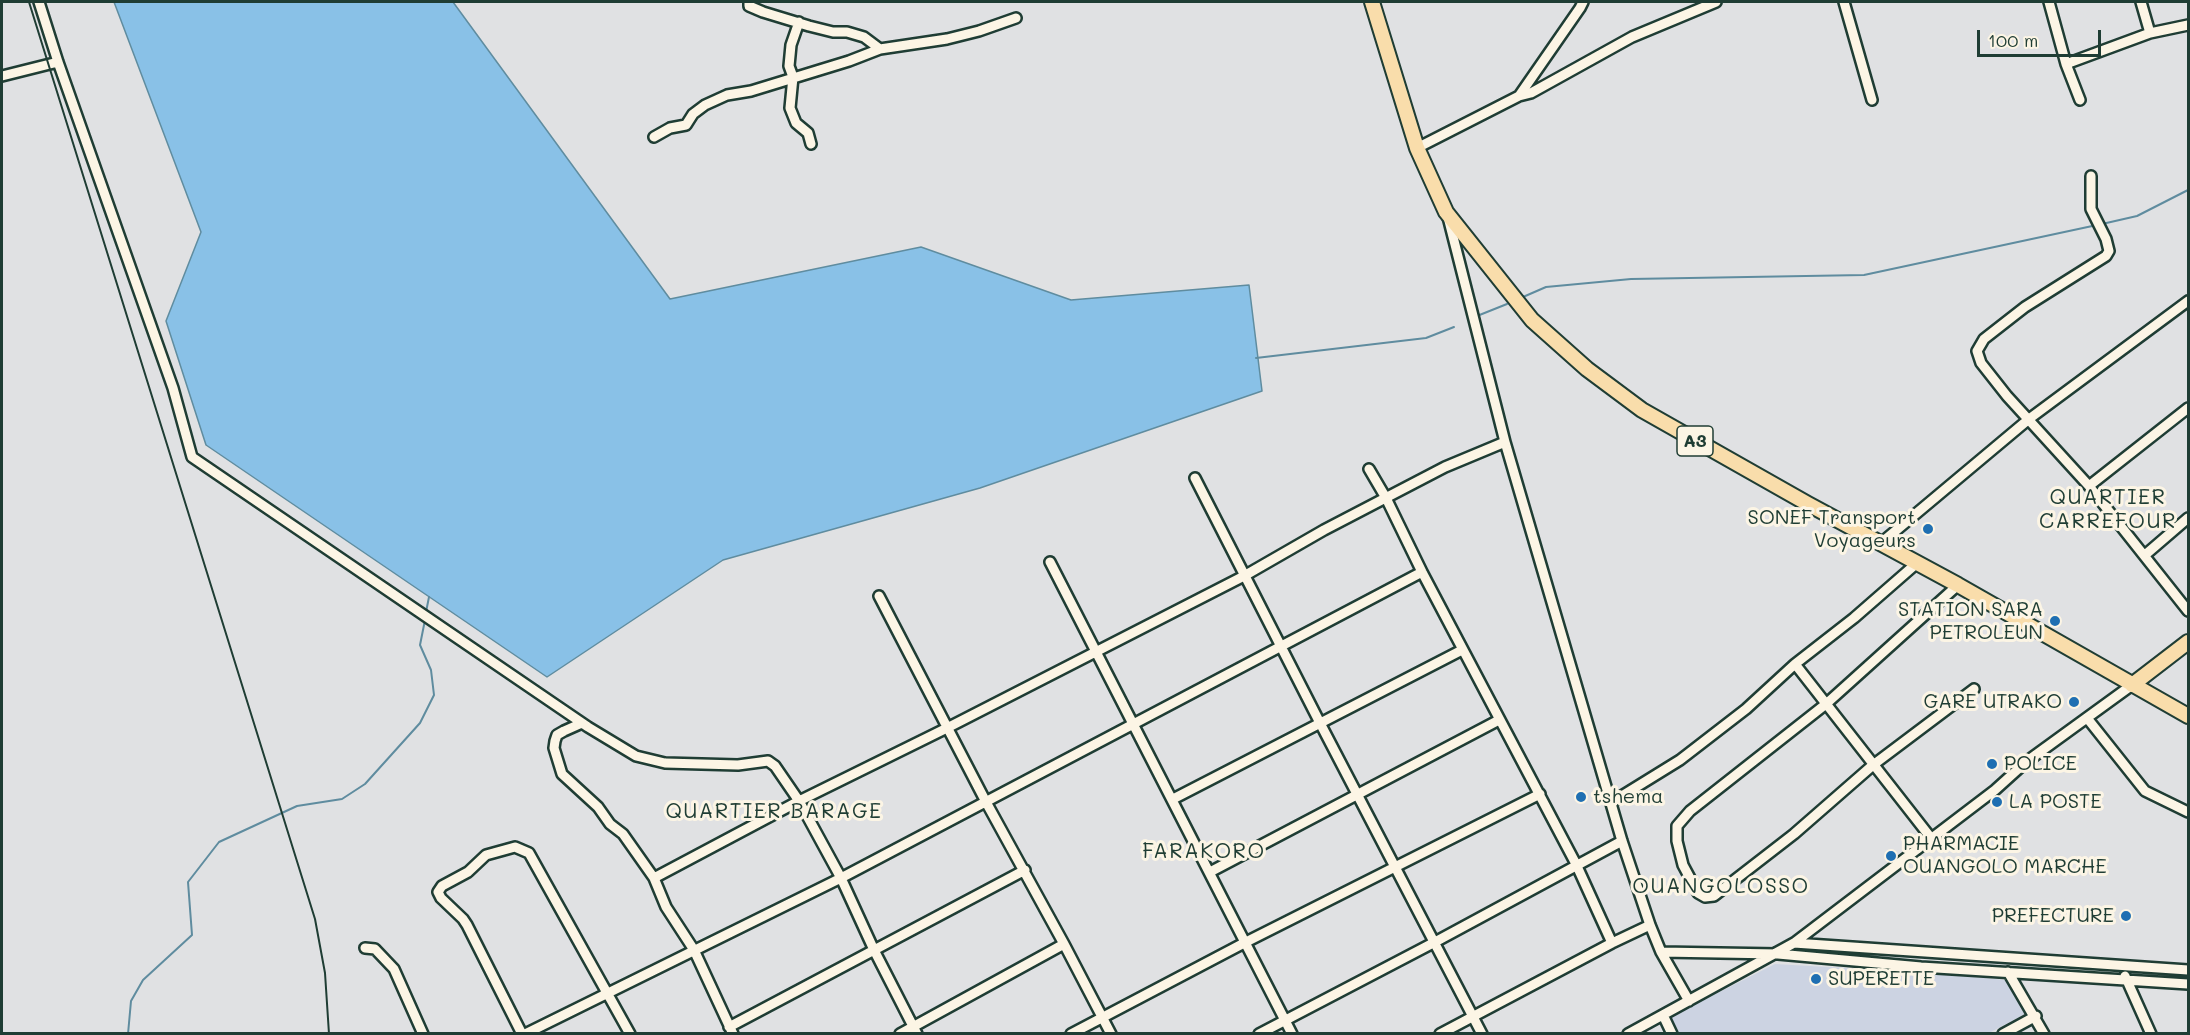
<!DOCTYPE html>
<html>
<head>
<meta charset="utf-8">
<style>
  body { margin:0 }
  #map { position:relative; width:2190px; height:1035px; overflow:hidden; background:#e0e1e3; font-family:Mali,sans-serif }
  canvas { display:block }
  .frame { position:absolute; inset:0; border:3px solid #1f3d34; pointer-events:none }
  .scale { position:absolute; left:1977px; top:30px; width:124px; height:27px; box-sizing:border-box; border:3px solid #1f3d34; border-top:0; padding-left:8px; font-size:18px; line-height:21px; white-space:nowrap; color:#1f3d34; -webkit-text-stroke:4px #fcf5e5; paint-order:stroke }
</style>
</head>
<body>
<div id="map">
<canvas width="2190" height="1035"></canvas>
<div class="frame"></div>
<div class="scale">100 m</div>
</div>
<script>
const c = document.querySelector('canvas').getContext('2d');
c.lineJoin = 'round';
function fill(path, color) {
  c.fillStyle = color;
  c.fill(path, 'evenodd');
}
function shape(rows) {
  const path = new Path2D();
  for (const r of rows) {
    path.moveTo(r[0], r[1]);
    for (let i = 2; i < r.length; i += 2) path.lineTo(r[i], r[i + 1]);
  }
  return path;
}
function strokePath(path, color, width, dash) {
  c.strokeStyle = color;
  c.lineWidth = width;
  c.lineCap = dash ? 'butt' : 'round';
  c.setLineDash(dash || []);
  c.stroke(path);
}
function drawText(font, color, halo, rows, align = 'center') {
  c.font = font + ' Mali,sans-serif';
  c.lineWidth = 6;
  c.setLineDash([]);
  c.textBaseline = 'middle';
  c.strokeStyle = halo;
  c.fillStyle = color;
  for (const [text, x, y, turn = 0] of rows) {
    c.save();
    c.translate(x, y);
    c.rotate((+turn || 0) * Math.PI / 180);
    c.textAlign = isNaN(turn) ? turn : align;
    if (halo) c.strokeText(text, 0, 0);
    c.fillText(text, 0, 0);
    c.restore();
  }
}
fill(shape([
  [1775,964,1931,973,2005,980,2027,1013,1987,1034,1679,1033,1670,1017]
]), '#ccd3e2');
const water = shape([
  [114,2,453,2,670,299,921,247,1071,300,1249,285,1262,391,980,488,723,560,547,677,206,445,166,321,201,232,114,2]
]);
fill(water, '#89c1e7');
strokePath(water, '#5f8c9f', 1.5);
strokePath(shape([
  [2102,224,2137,216,2188,190],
  [1523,297,1546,287,1631,279,1864,275,2097,225],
  [1477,316,1507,304],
  [1256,358,1426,338,1454,327],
  [426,612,429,597],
  [128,1034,131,1001,143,980,192,935,188,882,219,842,297,806,342,799,365,784,420,723,434,695,431,670,420,645,425,620]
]), '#5f8c9f', 2);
const minor = shape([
  [39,2,58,62,173,388,192,457,588,727,636,756,665,763,738,765,768,761,775,766,799,801,841,878,874,950,917,1034],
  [749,2,749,6,763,12,809,26,833,32,847,32,864,37,880,49],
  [1844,2,1872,100],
  [2049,2,2066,64,2080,100],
  [2141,2,2150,33],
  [799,22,791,45,789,66,793,77,790,108,796,123,808,133,811,144],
  [2066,64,2150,33,2188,25],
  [2,76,58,62],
  [1519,96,1580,8,1583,2],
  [654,137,670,128,686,125,693,114,705,105,727,95,751,91,849,61,880,49,947,39,979,31,1016,18],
  [1417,148,1519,96,1531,93,1632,37,1716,2],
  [2091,176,2091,209,2106,239,2109,251,2106,256,2025,307,1984,339,1977,351,1981,363,2007,396,2089,486,2188,611],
  [1448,217,1505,442,1622,841,1650,925,1661,952,1689,1001],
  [1369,469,1386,498,1422,572,1576,864,1612,943],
  [1195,478,1320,723,1482,1034],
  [2089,486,2188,408],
  [1881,543,2029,419,2188,301],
  [2145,555,2188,518],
  [1050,562,1292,1034],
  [1958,585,1826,704,1690,811,1677,826,1677,841,1683,865,1698,893,1705,897,1714,896,1794,834,1873,765,1974,689],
  [879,596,986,802,1064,944,1111,1034],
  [1795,664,1931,838],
  [2087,718,2145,791,2188,812],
  [582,723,564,731,557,735,555,741,554,748,562,774,598,807,610,824,623,834,654,878,666,907,694,950,733,1034],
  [1173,799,1462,650],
  [1612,802,1680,760,1746,709,1795,664,1854,618,1917,563],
  [1210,872,1499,720],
  [654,878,799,801,949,727,1244,576,1324,530,1445,467,1505,442],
  [1794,943,2188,970],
  [365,948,375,949,394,969,423,1034],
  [1661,952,1778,954,1921,967,2188,984],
  [2008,972,2044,1034],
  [2125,976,2151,1034],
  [1663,1015,1672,1034],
  [729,1027,1025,870],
  [522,1034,467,925,463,919,441,898,438,892,442,886,468,872,486,855,515,847,529,853,630,1034],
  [525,1034,841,878,1422,572],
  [900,1034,1064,944],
  [1071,1034,1246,942,1540,794],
  [1259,1034,1435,942,1622,841],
  [1440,1034,1612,943,1650,925],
  [1628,1034,1794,943,1995,790,2026,762,2132,685],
  [2003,1034,2036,1016]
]);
const highway = shape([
  [1372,2,1417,148,1446,212,1532,320,1587,369,1642,410,1808,504,1958,585,2188,716],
  [2132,685,2188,642]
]);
strokePath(minor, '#1f3d34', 14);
strokePath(highway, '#1f3d34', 18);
strokePath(minor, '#fcf5e5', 9);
strokePath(highway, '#f9ddab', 14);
strokePath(shape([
  [29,2,315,919,325,973,329,1034]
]), '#1f3d34', 2);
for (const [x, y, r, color] of [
  [1928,529,6,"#1f6fb2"],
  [2055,621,6,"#1f6fb2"],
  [2074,702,6,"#1f6fb2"],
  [1992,764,6,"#1f6fb2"],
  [1581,797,6,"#1f6fb2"],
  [1997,802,6,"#1f6fb2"],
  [1891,856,6,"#1f6fb2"],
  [2126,916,6,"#1f6fb2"],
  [1816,979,6,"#1f6fb2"]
]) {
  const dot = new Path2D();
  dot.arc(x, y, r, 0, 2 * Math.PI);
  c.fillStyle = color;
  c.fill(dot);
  strokePath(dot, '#fcf5e5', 2);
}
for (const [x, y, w] of [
  [1695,441,36]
]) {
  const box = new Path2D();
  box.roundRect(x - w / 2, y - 15, w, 30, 4.5);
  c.fillStyle = '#fcf5e5';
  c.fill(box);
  strokePath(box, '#1f3d34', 1.5);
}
drawText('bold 18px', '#1f3d34', null, [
  ["A3",1695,441]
]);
drawText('20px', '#1f3d34', '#fcf5e5', [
  ["SONEF Transport",1916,518,"right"],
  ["Voyageurs",1916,541,"right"],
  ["STATION SARA",2043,610,"right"],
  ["PETROLEUN",2043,633,"right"],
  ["GARE UTRAKO",2062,702,"right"],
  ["POLICE",2004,764],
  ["tshema",1593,797],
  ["LA POSTE",2009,802],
  ["PHARMACIE",1903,844],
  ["OUANGOLO MARCHE",1903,867],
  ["PREFECTURE",2114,916,"right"],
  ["SUPERETTE",1828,979]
], 'left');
c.letterSpacing = '1.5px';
drawText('21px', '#1f3d34', '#fcf5e5', [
  ["QUARTIER",2108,498],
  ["CARREFOUR",2108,522],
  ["QUARTIER BARAGE",774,812],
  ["FARAKORO",1204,852],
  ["OUANGOLOSSO",1721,887]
]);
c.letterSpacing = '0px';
</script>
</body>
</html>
